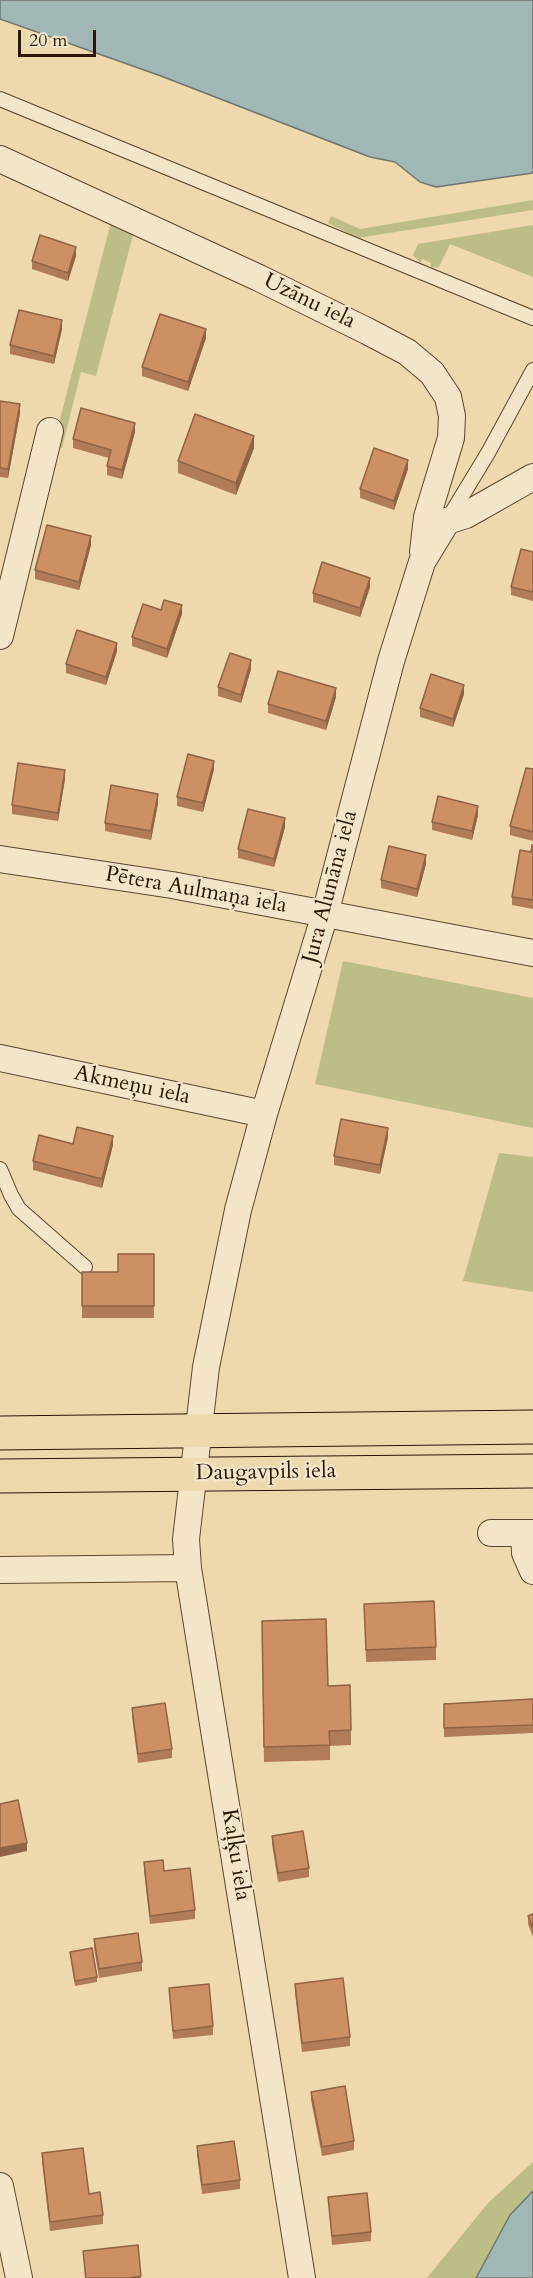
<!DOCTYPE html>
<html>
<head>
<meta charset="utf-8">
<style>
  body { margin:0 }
  #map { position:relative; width:533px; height:2278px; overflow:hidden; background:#edd9ab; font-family:Cardo,serif }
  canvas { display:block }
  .scale { position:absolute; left:18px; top:30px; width:78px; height:27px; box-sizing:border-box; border:3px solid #2b1607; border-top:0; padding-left:8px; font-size:18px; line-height:21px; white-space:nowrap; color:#2b1607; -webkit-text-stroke:4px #f3e6c8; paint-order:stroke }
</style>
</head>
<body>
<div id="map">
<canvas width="533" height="2278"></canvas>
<div class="scale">20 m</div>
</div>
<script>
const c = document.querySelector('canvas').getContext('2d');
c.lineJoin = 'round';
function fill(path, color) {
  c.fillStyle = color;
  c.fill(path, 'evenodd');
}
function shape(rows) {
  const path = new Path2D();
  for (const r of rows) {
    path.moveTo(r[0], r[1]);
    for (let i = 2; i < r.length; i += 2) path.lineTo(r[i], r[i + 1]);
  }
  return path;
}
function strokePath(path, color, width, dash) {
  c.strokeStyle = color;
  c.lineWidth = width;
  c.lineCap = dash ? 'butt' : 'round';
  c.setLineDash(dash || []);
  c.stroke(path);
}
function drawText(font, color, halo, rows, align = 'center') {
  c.font = font + ' Cardo,serif';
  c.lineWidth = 4.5;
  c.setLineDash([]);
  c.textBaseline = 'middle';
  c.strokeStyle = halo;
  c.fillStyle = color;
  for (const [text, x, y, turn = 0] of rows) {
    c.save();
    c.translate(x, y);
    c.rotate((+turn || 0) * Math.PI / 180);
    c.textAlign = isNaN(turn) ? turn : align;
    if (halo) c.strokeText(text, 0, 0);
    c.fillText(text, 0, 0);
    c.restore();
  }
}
fill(shape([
  [533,200,533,210,358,238,328,223,331,216,360,229],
  [111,222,134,231,96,376,81,372,62,448,53,446],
  [533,225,533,277,450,244,439,267,431,268,431,263,423,259,420,263,413,255,418,244],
  [343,961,533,998,533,1128,315,1084],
  [499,1153,533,1157,533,1292,463,1281],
  [533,2162,533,2278,427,2278,488,2203]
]), '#bdbe86');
const water = shape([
  [0,0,533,0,533,173,436,187,420,182,395,162,370,157,161,76,0,19,0,0],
  [533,2191,533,2278,476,2278,510,2215,533,2191]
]);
fill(water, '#a0b7b6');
strokePath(water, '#717770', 1.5);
const lane = shape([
  [0,99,533,318],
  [448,519,488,453,533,370],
  [0,1169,11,1195,19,1209,85,1267]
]);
const street = shape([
  [0,159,259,278,367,331,407,352,432,373,448,397,452,416,451,438,427,517,423,552],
  [0,636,50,431],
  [0,859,172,885,533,953],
  [0,1058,264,1114],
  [491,1533,533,1533],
  [524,1533,525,1553,533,1571],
  [0,1570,188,1568],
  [0,2186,19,2278],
  [302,2278,188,1568,186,1539,206,1367,238,1210,264,1114,325,914,391,661,422,562,447,521,466,515,533,477]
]);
const highway = shape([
  [0,1433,533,1427],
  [0,1476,533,1471]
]);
strokePath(lane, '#5c4730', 16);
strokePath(street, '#5c4730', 28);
strokePath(highway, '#2b1607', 35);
strokePath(lane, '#f3e6c8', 14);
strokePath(street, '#f3e6c8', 26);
strokePath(highway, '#edd9ab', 33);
fill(shape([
  [76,256,68,281,32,269,32,261],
  [62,329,54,364,10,354,10,345],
  [206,338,188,391,142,376,142,367],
  [0,401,20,413,8,478,0,477],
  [135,432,122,479,107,475,107,466,109,458,73,448,73,439],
  [254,448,236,495,178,473,178,461],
  [408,469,394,510,360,498,360,489],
  [91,545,79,590,35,579,35,570],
  [533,552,533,601,511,595,511,587],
  [370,587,360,617,313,602,313,593],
  [182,614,167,658,132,646,132,637],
  [117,651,106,685,66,673,66,664],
  [251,669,241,703,218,696,218,687],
  [464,694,453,727,420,717,420,708],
  [336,697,326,730,268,713,268,704],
  [214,769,203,812,177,806,177,797],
  [533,769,533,841,510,835,510,826],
  [65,779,58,821,12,814,12,805],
  [158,803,151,840,105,831,105,823],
  [478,815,472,840,432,830,432,822],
  [285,827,274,867,238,858,238,849],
  [533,845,533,909,512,905,512,897],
  [426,864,417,897,381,888,381,880],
  [388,1137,380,1174,334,1165,334,1156],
  [73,1144,113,1145,102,1188,33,1170,33,1161],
  [154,1254,154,1318,82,1318,82,1272,118,1272],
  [364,1604,436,1647,436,1660,366,1662],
  [262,1621,328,1686,351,1730,351,1745,330,1746,330,1760,264,1762],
  [533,1699,533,1733,444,1737,444,1704],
  [132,1708,172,1749,172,1758,138,1763,132,1717],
  [272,1836,309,1868,309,1877,278,1882,272,1844],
  [144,1862,164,1871,195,1910,195,1919,150,1924,144,1871],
  [533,1914,533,1937,528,1924,528,1916],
  [94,1939,142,1962,142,1971,99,1978,94,1948],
  [70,1952,97,1977,97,1982,75,1986],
  [295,1984,350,2037,350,2046,302,2052,295,1993],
  [169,1988,213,2026,213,2035,173,2039],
  [311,2092,354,2141,354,2150,322,2156,311,2100],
  [197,2146,240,2180,240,2189,202,2194,197,2155],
  [42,2153,103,2215,103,2224,50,2231,42,2162],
  [328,2197,371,2232,371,2241,332,2245],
  [138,2245,141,2278,85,2278,83,2251]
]), '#b17b55');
fill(shape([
  [76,247,76,256,68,281,68,273],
  [62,320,62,329,54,364,54,356],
  [206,329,206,338,188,391,188,382],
  [20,404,20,413,8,478,8,469],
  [135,423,135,432,122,479,122,470],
  [254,436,254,448,236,495,236,483],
  [408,460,408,469,394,510,394,501],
  [91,536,91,545,79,590,79,582],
  [370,578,370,587,360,617,360,608],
  [182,605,182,614,167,658,167,649],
  [117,643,117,651,106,685,106,677],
  [251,660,251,669,241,703,241,695],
  [464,685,464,694,453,727,453,719],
  [336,688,336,697,326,730,326,721],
  [214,761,214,769,203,812,203,803],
  [65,770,65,779,58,821,58,813],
  [158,794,158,803,151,840,151,831],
  [478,806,478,815,472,840,472,831],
  [285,818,285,827,274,867,274,859],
  [426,855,426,864,417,897,417,889],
  [388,1128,388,1137,380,1174,380,1165],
  [113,1136,113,1145,102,1188,102,1179],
  [27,1843,27,1851,0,1857,0,1848]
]), '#906445');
const building = shape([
  [40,235,76,247,68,273,32,261,40,235],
  [19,310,62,320,54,356,10,345,19,310],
  [160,314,206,329,188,382,142,367,160,314],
  [0,401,20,404,8,469,0,468,0,401],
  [81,408,135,423,122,470,107,466,111,450,73,439,81,408],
  [195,414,254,436,236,483,178,461,195,414],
  [374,448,408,460,394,501,360,489,374,448],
  [47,525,91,536,79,582,35,570,47,525],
  [521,549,533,552,533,592,511,587,521,549],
  [322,562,370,578,360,608,313,593,322,562],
  [164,600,182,605,167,649,132,637,143,604,161,610,164,600],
  [77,630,117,643,106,677,66,664,77,630],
  [230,653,251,660,241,695,218,687,230,653],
  [278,671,336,688,326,721,268,704,278,671],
  [431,674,464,685,453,719,420,708,431,674],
  [188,754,214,761,203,803,177,797,188,754],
  [18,763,65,770,58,813,12,805,18,763],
  [526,768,533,769,533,832,510,826,526,768],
  [111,785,158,794,151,831,105,823,111,785],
  [438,796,478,806,472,831,432,822,438,796],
  [248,809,285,818,274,859,238,849,248,809],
  [532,845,533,845,533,900,512,897,520,850,531,852,532,845],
  [389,846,426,855,417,889,381,880,389,846],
  [341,1119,388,1128,380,1165,334,1156,341,1119],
  [77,1127,113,1136,102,1179,33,1161,39,1135,73,1144,77,1127],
  [118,1254,154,1254,154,1306,82,1306,82,1272,118,1272,118,1254],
  [434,1601,436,1647,366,1650,364,1604,434,1601],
  [326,1619,328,1686,350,1685,351,1730,329,1731,330,1745,264,1747,262,1621,326,1619],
  [533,1699,533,1725,444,1728,444,1704,533,1699],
  [165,1703,172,1749,138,1754,132,1708,165,1703],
  [18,1800,27,1843,0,1848,0,1804,18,1800],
  [303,1831,309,1868,278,1873,272,1836,303,1831],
  [163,1860,164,1871,190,1868,195,1910,150,1916,144,1862,163,1860],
  [533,1914,533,1928,528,1916,533,1914],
  [138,1933,142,1962,99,1969,94,1939,138,1933],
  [92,1948,97,1977,75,1981,70,1952,92,1948],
  [343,1978,350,2037,302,2043,295,1984,343,1978],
  [209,1984,213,2026,173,2031,169,1988,209,1984],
  [345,2086,354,2141,322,2147,311,2092,345,2086],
  [234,2141,240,2180,202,2185,197,2146,234,2141],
  [83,2148,89,2194,100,2192,103,2215,50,2222,42,2153,83,2148],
  [367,2193,371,2232,332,2236,328,2197,367,2193],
  [138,2245,141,2276,129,2278,86,2278,83,2251,138,2245]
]);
fill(building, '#ce8f63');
strokePath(building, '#906445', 1.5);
drawText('22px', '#2b1607', '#f3e6c8', [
  ["Uzānu iela",309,302,26],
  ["Jura Alunāna iela",331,887,-75],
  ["Pētera Aulmaņa iela",196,891,10],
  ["Akmeņu iela",132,1086,12],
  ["Daugavpils iela",266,1473,-1],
  ["Kaļķu iela",235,1855,81]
]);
</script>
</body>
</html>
